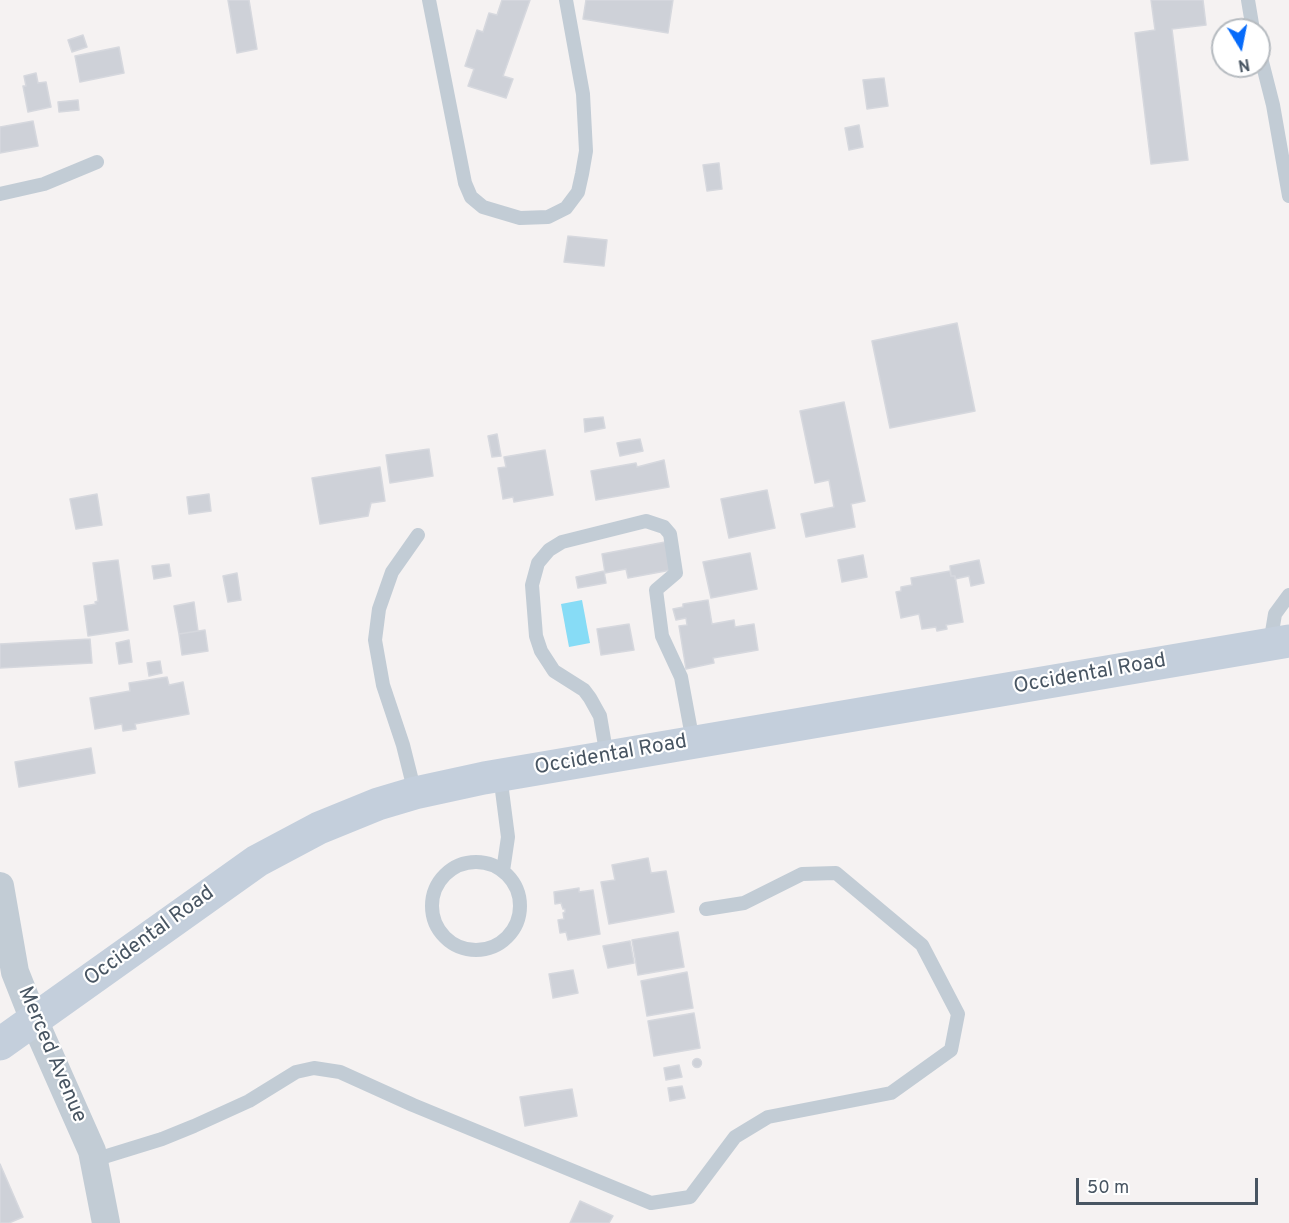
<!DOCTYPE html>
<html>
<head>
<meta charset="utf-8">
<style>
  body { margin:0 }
  #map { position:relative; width:1289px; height:1223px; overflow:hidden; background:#f5f2f2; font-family:Overpass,sans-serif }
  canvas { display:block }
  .north { position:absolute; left:1211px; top:18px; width:60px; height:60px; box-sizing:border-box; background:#fff; border:2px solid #b6bbc0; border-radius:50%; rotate:170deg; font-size:16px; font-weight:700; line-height:24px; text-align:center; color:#485562 }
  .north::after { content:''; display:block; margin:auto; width:21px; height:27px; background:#076bfa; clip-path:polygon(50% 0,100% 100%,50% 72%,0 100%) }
  .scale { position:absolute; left:1076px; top:1178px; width:182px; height:27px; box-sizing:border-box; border:3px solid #485562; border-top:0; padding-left:8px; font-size:18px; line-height:21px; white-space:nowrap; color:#485562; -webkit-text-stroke:4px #fff; paint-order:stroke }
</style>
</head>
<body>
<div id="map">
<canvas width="1289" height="1223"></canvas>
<div class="north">N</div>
<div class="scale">50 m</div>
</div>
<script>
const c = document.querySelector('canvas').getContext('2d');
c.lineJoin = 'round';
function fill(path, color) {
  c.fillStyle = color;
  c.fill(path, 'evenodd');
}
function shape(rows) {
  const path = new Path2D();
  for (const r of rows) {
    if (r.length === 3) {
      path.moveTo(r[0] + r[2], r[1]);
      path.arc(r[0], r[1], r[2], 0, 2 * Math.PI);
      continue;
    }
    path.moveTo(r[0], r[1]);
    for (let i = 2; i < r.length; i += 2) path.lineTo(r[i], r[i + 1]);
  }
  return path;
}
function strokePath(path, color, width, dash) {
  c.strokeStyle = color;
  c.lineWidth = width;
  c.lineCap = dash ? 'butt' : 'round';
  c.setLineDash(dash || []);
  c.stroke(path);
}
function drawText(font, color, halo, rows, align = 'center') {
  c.font = font + ' Overpass,sans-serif';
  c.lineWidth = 4.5;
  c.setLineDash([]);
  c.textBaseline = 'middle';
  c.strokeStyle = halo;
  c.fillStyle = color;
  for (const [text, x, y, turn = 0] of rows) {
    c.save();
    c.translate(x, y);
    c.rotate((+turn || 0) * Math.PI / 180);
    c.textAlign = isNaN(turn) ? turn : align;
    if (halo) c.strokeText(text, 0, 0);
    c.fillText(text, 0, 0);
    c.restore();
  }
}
fill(shape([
  [582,600,590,643,569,647,561,604]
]), '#87dcf6');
const building = shape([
  [228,0,249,0,257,49,237,53,228,0],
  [502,0,530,0,503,76,513,79,506,98,468,86,474,69,465,66,477,30,483,32,489,13,497,15,502,0],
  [586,0,673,0,668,33,583,19,586,0],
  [1151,0,1203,0,1206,25,1172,29,1188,160,1151,164,1135,33,1155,30,1151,0],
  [83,35,87,47,72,52,68,40,83,35],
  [119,47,124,73,80,82,75,56,119,47],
  [36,73,38,83,46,82,51,107,28,112,23,86,26,86,24,76,36,73],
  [884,78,888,106,867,109,863,80,884,78],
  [78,100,79,110,59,112,58,102,78,100],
  [33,121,38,146,0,153,0,127,33,121],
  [859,125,863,147,849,150,845,128,859,125],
  [719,163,722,189,707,191,703,165,719,163],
  [568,236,607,240,604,266,564,262,568,236],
  [957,323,975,411,890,428,872,341,957,323],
  [844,402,865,501,851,504,855,527,806,537,801,514,834,507,829,480,815,483,800,411,844,402],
  [603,417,605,428,585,432,584,419,603,417],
  [497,434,501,456,492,457,488,436,497,434],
  [640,439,643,451,620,456,617,443,640,439],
  [429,449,433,476,390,483,386,455,429,449],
  [545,450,553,495,514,502,513,497,503,499,498,468,506,467,504,457,545,450],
  [664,460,669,487,596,500,591,471,636,463,637,467,664,460],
  [380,467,385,501,371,503,368,516,320,524,312,478,380,467],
  [767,490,775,528,729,538,721,499,767,490],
  [97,494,102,525,76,529,70,499,97,494],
  [209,494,211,511,189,514,187,497,209,494],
  [665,542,671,570,628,578,626,569,605,573,602,554,665,542],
  [750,553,757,589,711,598,703,562,750,553],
  [863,555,867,577,842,582,838,560,863,555],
  [118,560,128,630,88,636,84,606,96,604,95,602,98,601,93,563,118,560],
  [979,560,984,583,971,586,969,576,955,579,955,576,951,576,950,566,979,560],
  [169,564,171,576,154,579,152,566,169,564],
  [604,571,606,583,578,588,576,577,604,571],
  [950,571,951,576,955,576,963,622,946,625,947,629,937,631,936,627,922,629,919,614,901,618,896,592,901,591,901,587,912,585,911,578,950,571],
  [237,573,241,600,228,602,223,576,237,573],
  [708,600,712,624,734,620,735,627,754,624,758,650,713,658,714,663,686,669,679,626,687,625,686,618,676,620,673,609,683,607,683,604,708,600],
  [194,602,198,631,179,634,174,606,194,602],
  [629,624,634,650,601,655,597,629,629,624],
  [205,630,208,651,182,655,179,634,205,630],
  [90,639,92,663,0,668,0,644,90,639],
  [129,640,132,662,119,664,116,643,129,640],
  [160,661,162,673,149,676,147,663,160,661],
  [167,677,169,685,183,682,189,714,135,724,136,729,123,731,122,724,95,729,90,698,130,691,129,683,167,677],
  [91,748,95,773,19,787,15,762,91,748],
  [648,858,651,873,666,871,674,912,609,924,601,882,615,880,612,865,648,858],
  [579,888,579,892,593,890,600,934,568,940,566,932,560,933,558,920,564,919,563,913,565,912,565,909,563,909,561,903,555,904,554,892,579,888],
  [678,932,684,967,638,975,632,940,678,932],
  [630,941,634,963,608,968,603,946,630,941],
  [573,970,578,993,553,998,549,974,573,970],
  [687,972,693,1008,647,1016,641,981,687,972],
  [694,1013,700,1048,654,1056,648,1021,694,1013],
  [697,1063,4.5],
  [679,1065,682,1077,666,1080,664,1068,679,1065],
  [682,1086,685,1098,670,1101,668,1088,682,1086],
  [572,1089,577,1116,525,1126,520,1097,572,1089],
  [0,1164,23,1217,9,1223,0,1223,0,1164],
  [580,1201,613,1216,609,1223,570,1223,580,1201]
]);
fill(building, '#ced1d8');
strokePath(building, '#d6d8de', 1.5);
strokePath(shape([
  [429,0,465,183,471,197,483,207,520,218,548,217,566,208,578,192,582,174,586,151,583,94,566,0],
  [1248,0,1253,30],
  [1259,50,1273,105,1289,196],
  [0,194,44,184,97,162],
  [1270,644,1275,614,1289,595],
  [607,757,600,716,590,698,584,690,554,671,541,651,536,636,532,585,538,563,549,550,562,542,646,521,664,527,670,534,676,573,656,590,662,636,681,677,693,742],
  [500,775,508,837,503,871],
  [415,793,403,745,383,685,375,640,379,609,392,572,418,535],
  [476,906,44],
  [94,1160,162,1139,194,1126,249,1101,296,1072,314,1068,340,1072,413,1105,651,1203,690,1197,735,1137,768,1117,891,1093,951,1050,958,1014,922,945,836,873,802,874,744,903,706,909]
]), '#c2ccd5', 14);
strokePath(shape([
  [0,886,15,972,34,1020,92,1151,106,1223]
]), '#c2ccd5', 28);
strokePath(shape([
  [0,1044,257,861,319,828,378,804,415,793,484,778,1289,641]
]), '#c4cfdc', 33);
drawText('21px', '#485562', '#fff', [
  ["Occidental Road",1090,675,-10],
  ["Occidental Road",611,756,-10],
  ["Occidental Road",150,937,-36],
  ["Merced Avenue",51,1055,67]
]);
</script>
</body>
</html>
